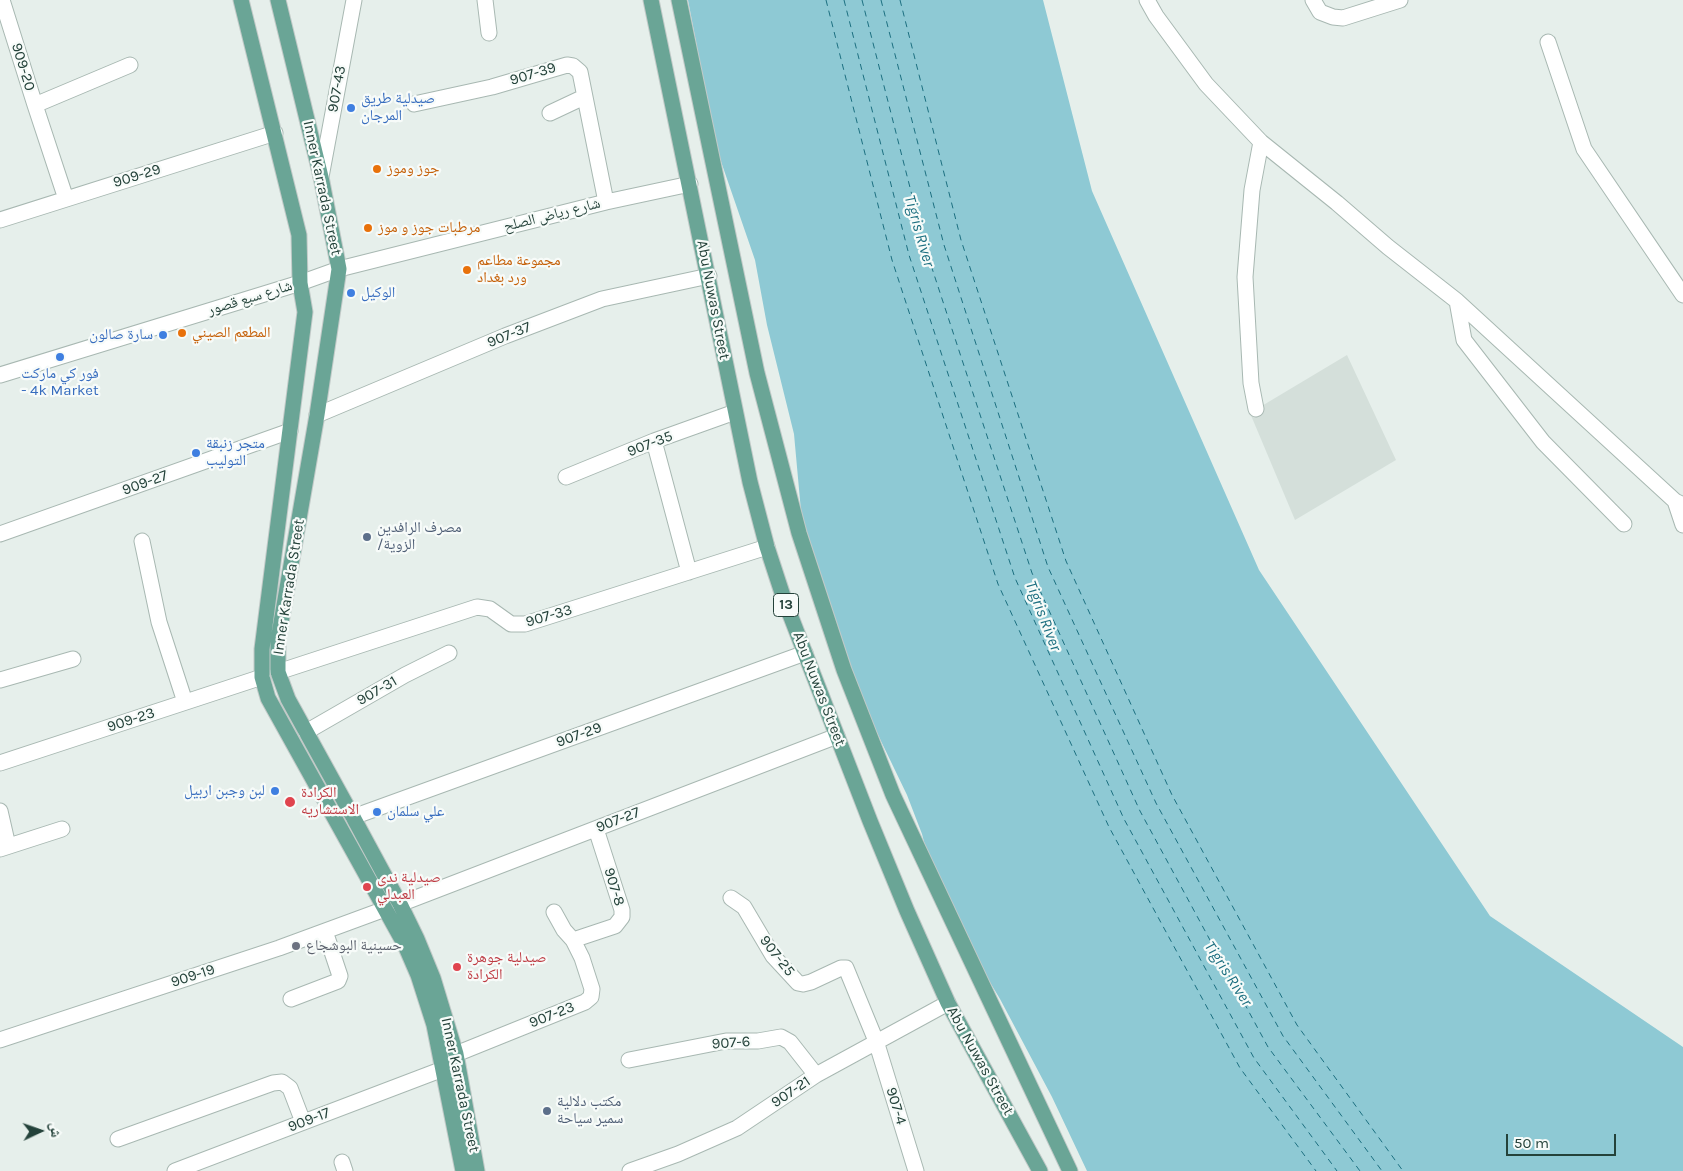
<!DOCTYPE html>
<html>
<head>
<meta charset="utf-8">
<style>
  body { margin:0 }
  #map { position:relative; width:1683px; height:1171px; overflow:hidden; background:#e6efeb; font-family:Karla,"Noto Naskh Arabic",sans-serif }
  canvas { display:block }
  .north { position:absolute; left:15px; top:1106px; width:50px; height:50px; -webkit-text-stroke:4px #f7fbf9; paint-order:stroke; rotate:87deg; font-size:14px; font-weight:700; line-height:20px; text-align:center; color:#24423a }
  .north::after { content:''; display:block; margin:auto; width:18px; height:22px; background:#24423a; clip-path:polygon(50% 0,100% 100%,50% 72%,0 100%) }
  .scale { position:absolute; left:1506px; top:1134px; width:110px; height:22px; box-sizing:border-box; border:2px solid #24423a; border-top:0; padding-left:6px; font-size:15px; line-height:18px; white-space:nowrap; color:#24423a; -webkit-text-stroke:4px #f7fbf9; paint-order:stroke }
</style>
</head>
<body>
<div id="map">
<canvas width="1683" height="1171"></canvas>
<div class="north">ش</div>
<div class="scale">50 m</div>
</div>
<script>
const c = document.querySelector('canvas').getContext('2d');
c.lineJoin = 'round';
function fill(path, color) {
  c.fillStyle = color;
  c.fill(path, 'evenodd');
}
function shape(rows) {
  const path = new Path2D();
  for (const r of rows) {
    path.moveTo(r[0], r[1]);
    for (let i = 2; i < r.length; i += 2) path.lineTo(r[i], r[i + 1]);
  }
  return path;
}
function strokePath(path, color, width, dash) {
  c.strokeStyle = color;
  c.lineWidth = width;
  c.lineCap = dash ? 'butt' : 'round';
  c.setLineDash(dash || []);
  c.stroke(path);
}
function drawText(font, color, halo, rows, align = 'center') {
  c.font = font + ' Karla,"Noto Naskh Arabic",sans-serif';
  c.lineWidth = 4.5;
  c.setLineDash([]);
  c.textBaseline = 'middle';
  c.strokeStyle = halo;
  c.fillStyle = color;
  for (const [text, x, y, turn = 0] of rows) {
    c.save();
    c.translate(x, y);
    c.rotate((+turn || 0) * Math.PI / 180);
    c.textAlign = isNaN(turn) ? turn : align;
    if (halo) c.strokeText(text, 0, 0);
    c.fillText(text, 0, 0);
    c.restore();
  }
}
fill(shape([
  [1347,355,1396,460,1295,520,1250,413]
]), '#d4dfda');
fill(shape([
  [688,0,1043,0,1092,191,1259,570,1490,916,1683,1047,1683,1171,1087,1171,1052,1097,1000,999,970,949,929,861,922,834,907,795,866,710,809,551,801,511,794,434,767,325,755,260,716,147]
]), '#8ec9d4');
strokePath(shape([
  [826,0,892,260,998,584,1109,827,1240,1068,1316,1171],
  [844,0,909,255,1015,578,1124,819,1254,1058,1337,1171],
  [862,0,926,250,1032,573,1140,811,1268,1047,1360,1171],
  [881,0,944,245,1048,567,1156,803,1283,1036,1382,1171],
  [900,0,961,240,1066,561,1172,795,1297,1025,1403,1171]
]), '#1c6f80', 1, [6, 5]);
const minor = shape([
  [2,0,35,105,66,199],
  [485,0,489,33],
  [1147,0,1156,16,1206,84,1261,142,1337,203,1388,247,1457,301,1675,501,1683,505],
  [1313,0,1320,12,1333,17,1343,18,1400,0],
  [1548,42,1584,149,1683,295],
  [414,104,492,87,567,65,573,66,580,72,606,202],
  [35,105,130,65],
  [550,113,584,97],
  [321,177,354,0],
  [0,220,275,133],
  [1457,301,1464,340,1543,442,1624,524],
  [0,375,300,283,339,269,606,202,690,184],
  [1256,409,1251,383,1245,277,1252,190,1261,142],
  [317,415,505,336,602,299,709,276],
  [654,441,689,572],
  [566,477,654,441,735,412],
  [1675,501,1683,525],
  [0,534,290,431],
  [142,541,159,622,185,702],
  [278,672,477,607,490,609,511,624,525,624,767,547],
  [0,680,73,659],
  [306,732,405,675,449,653],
  [0,763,262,677],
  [0,811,8,846],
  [353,817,805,653],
  [0,849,62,829],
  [731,898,744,907,773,956,798,983,803,984,811,982,841,968,846,968,876,1041,916,1171],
  [400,904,837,736],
  [554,912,564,930,573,940,615,926,622,917,622,910,596,829],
  [291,999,338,981,340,976,325,931],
  [0,1040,279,948,385,909],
  [456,1054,585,1002,591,997,592,989,582,958,573,940],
  [629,1060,726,1041,758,1041,781,1037,790,1042,816,1075],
  [118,1139,273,1083,282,1082,290,1088,303,1122],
  [342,1162,345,1171],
  [175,1171,443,1069],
  [630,1171,678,1154,737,1128,816,1075,948,1003]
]);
const major = shape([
  [241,0,299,235,300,283,305,312,262,649,262,677,268,698,358,860,405,945,418,975,434,1025,463,1171],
  [278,0,321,177,339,269,317,415,278,640,278,672,288,699,353,817,400,904,417,939,433,978,456,1054,477,1171],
  [651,0,750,482,767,547,784,599,870,821,907,911,948,1003,1040,1171],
  [679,0,757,373,799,533,844,670,893,795,1070,1171]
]);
strokePath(minor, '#a8b8b2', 17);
strokePath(major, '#c2cac8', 17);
strokePath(minor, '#fff', 15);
strokePath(major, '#6aa596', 15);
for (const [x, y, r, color] of [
  [351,108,5,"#3f7fe0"],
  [377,169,5,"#e8710a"],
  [368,228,5,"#e8710a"],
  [467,270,5,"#e8710a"],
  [351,293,5,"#3f7fe0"],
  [182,333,5,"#e8710a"],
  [163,335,5,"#3f7fe0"],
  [60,357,5,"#3f7fe0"],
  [196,453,5,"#3f7fe0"],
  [367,537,5,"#5c6f8a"],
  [275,791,5,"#3f7fe0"],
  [290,802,6,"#e0444e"],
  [377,812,5,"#3f7fe0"],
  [367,887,5,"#e0444e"],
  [296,946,5,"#6b7280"],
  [457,967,5,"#e0444e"],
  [547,1111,5,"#5c6f8a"]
]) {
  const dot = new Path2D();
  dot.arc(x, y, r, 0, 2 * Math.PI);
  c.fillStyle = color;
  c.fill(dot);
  strokePath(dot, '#f7fbf9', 2);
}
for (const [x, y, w] of [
  [786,605,25]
]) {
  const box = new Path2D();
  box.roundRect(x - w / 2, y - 11.5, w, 23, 4);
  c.fillStyle = '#f7fbf9';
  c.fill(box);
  strokePath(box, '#24423a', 1);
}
drawText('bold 14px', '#24423a', null, [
  ["13",786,605]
]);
drawText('15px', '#24423a', '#f7fbf9', [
  ["909-20",23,67,73],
  ["907-39",533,74,-17],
  ["907-43",337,89,-80],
  ["909-29",137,176,-17],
  ["Inner Karrada Street",322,188,78],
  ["شارع رياض الصلح",552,215,-14],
  ["شارع سبع قصور",250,298,-17],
  ["Abu Nuwas Street",713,300,79],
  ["907-37",509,335,-22],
  ["907-35",650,444,-21],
  ["909-27",145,483,-20],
  ["Inner Karrada Street",289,587,-81],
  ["907-33",549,616,-16],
  ["Abu Nuwas Street",819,689,69],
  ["907-31",377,691,-30],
  ["909-23",131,720,-18],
  ["907-29",579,735,-20],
  ["907-27",618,820,-21],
  ["907-8",614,887,73],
  ["907-25",777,956,52],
  ["909-19",193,976,-18],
  ["907-23",552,1015,-22],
  ["907-6",731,1043,-4],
  ["Abu Nuwas Street",980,1061,61],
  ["Inner Karrada Street",460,1085,78],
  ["907-21",791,1092,-34],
  ["907-4",896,1106,73],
  ["909-17",309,1120,-21]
]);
drawText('15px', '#366cbe', '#f7fbf9', [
  ["صيدلية طريق",361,99],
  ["المرجان",361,116],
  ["الوكيل",361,293],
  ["سارة صالون",153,335,"right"],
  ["فور كي ماركت",60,374,"center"],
  ["- 4k Market",60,391,"center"],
  ["متجر زنبقة",206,444],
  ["التوليب",206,461],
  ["لبن وجبن اربيل",265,791,"right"],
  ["علي سلمان",387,812]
], 'left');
drawText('15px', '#c56008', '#f7fbf9', [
  ["جوز وموز",387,169],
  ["مرطبات جوز و موز",378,228],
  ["مجموعة مطاعم",477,261],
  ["ورد بغداد",477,278],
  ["المطعم الصيني",192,333]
], 'left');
drawText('15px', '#4e5e75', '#f7fbf9', [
  ["مصرف الرافدين",377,528],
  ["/الزوية",377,545],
  ["مكتب دلالية",557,1102],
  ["سمير سياحة",557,1119]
], 'left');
drawText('15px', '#be3a42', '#f7fbf9', [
  ["الكرادة",301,793],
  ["الاستشاريه",301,810],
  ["صيدلية ندى",377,878],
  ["العبدلي",377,895],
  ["صيدلية جوهرة",467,958],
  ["الكرادة",467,975]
], 'left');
drawText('15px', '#5b616d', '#f7fbf9', [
  ["حسينية البوشجاع",306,946]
], 'left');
drawText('italic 16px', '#1c6f80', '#f7fbf9', [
  ["Tigris River",919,231,74],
  ["Tigris River",1043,616,69],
  ["Tigris River",1228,974,57]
]);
</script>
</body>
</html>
